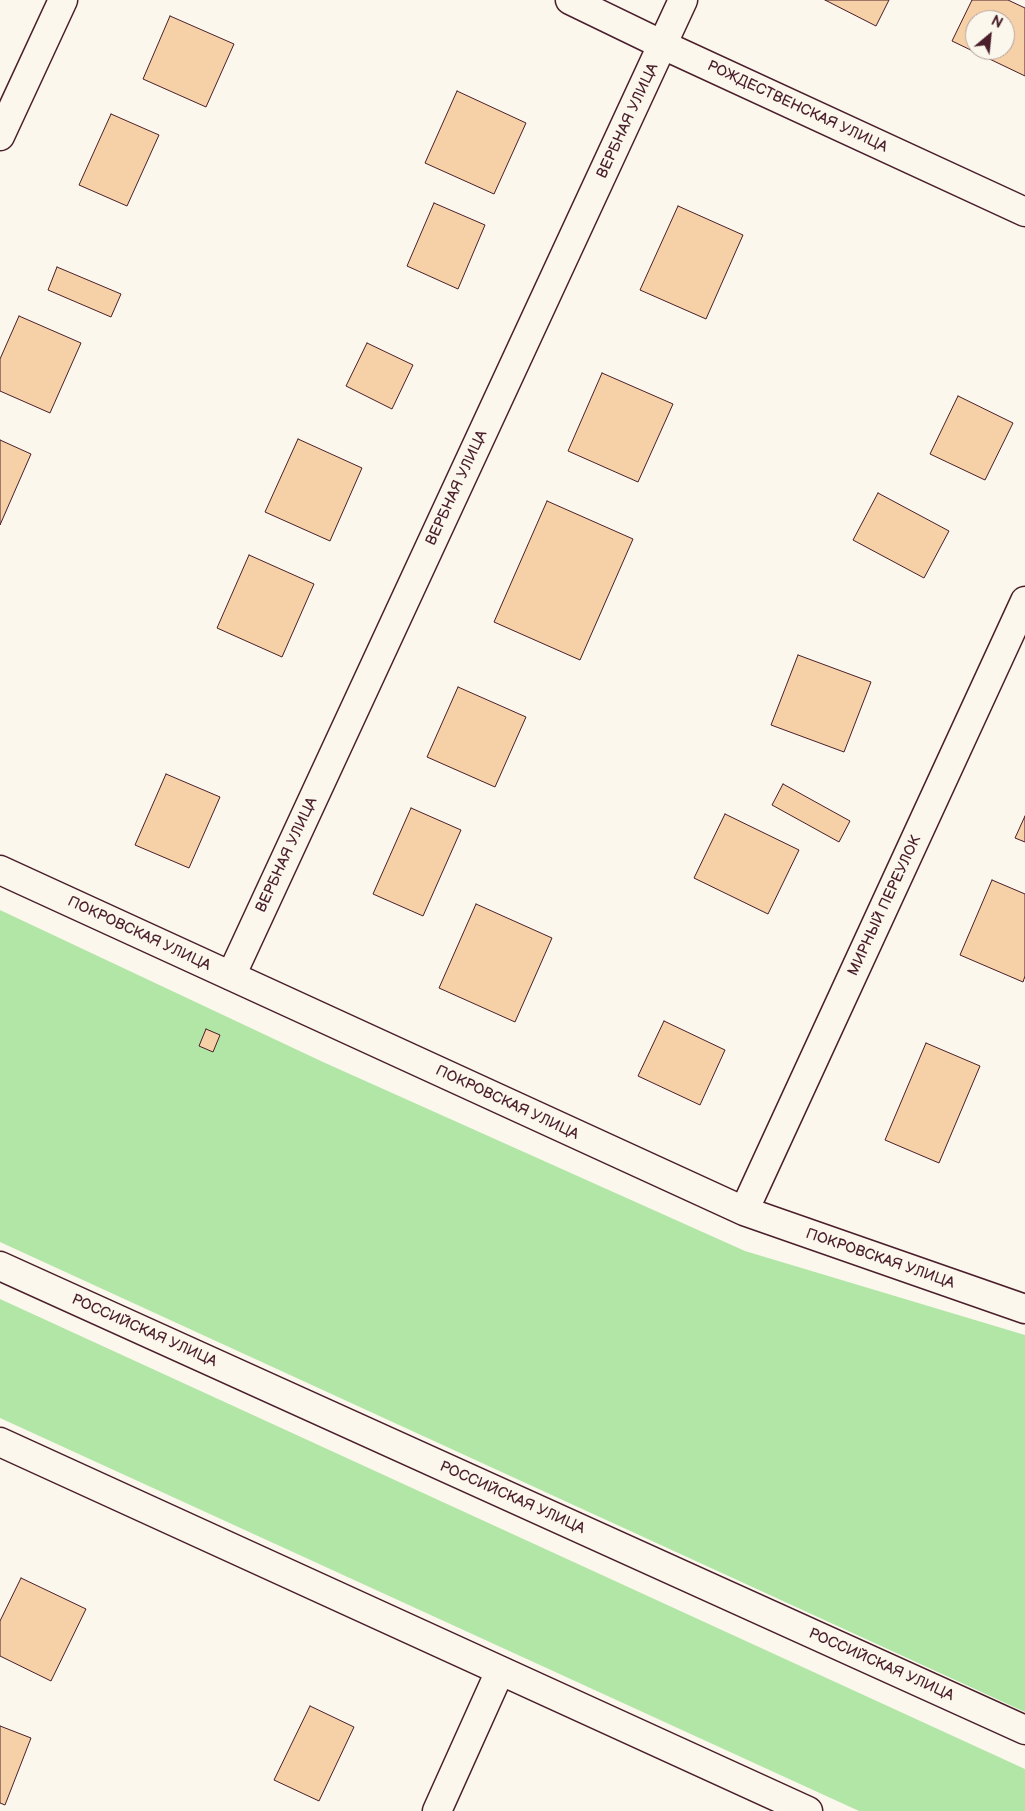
<!DOCTYPE html>
<html>
<head>
<meta charset="utf-8">
<style>
  body { margin:0 }
  #map { position:relative; width:1025px; height:1811px; overflow:hidden; background:#fbf7ec; font-family:"Balsamiq Sans",sans-serif }
  canvas { display:block }
  .north { position:absolute; left:965px; top:10px; width:50px; height:50px; box-sizing:border-box; background:#fbf7ec; border:1px solid #b4a19f; border-radius:50%; rotate:28deg; font-size:14px; font-weight:700; line-height:20px; text-align:center; color:#4a1f2b }
  .north::after { content:''; display:block; margin:auto; width:18px; height:22px; background:#4a1f2b; clip-path:polygon(50% 0,100% 100%,50% 72%,0 100%) }
</style>
</head>
<body>
<div id="map">
<canvas width="1025" height="1811"></canvas>
<div class="north">N</div>
</div>
<script>
const c = document.querySelector('canvas').getContext('2d');
c.lineJoin = 'round';
function fill(path, color) {
  c.fillStyle = color;
  c.fill(path, 'evenodd');
}
function shape(rows) {
  const path = new Path2D();
  for (const r of rows) {
    path.moveTo(r[0], r[1]);
    for (let i = 2; i < r.length; i += 2) path.lineTo(r[i], r[i + 1]);
  }
  return path;
}
function strokePath(path, color, width, dash) {
  c.strokeStyle = color;
  c.lineWidth = width;
  c.lineCap = dash ? 'butt' : 'round';
  c.setLineDash(dash || []);
  c.stroke(path);
}
function drawText(font, color, halo, rows, align = 'center') {
  c.font = font + ' "Balsamiq Sans",sans-serif';
  c.lineWidth = 4.5;
  c.setLineDash([]);
  c.textBaseline = 'middle';
  c.strokeStyle = halo;
  c.fillStyle = color;
  for (const [text, x, y, turn = 0] of rows) {
    c.save();
    c.translate(x, y);
    c.rotate((+turn || 0) * Math.PI / 180);
    c.textAlign = isNaN(turn) ? turn : align;
    if (halo) c.strokeText(text, 0, 0);
    c.fillText(text, 0, 0);
    c.restore();
  }
}
fill(shape([
  [0,910,323,1062,745,1251,1025,1335,1025,1712,0,1242],
  [0,1299,1025,1769,1025,1811,859,1811,0,1418]
]), '#b2e6a7');
const building = shape([
  [825,0,889,0,876,26,825,0],
  [972,0,1008,0,1025,8,1025,76,952,41,972,0],
  [975,20,1005,20,1005,50,975,50,975,20],
  [170,16,234,44,206,107,143,79,170,16],
  [457,91,526,123,494,194,425,163,457,91],
  [111,114,159,135,127,206,79,185,111,114],
  [434,203,485,225,458,289,407,266,434,203],
  [678,206,743,235,706,319,640,290,678,206],
  [57,267,121,294,111,317,48,290,57,267],
  [19,316,81,343,50,413,0,391,0,359,19,316],
  [367,343,413,365,392,409,346,386,367,343],
  [602,373,673,404,638,482,568,451,602,373],
  [958,396,1013,423,985,480,930,454,958,396],
  [298,439,362,468,330,541,265,512,298,439],
  [0,440,31,454,0,525,0,440],
  [878,493,949,531,924,578,853,540,878,493],
  [547,501,633,539,580,660,494,622,547,501],
  [249,555,314,584,282,657,217,628,249,555],
  [798,655,871,682,844,752,771,725,798,655],
  [458,687,526,717,495,787,427,757,458,687],
  [166,774,220,797,189,868,135,845,166,774],
  [783,784,850,821,839,842,772,805,783,784],
  [411,808,461,830,423,916,373,894,411,808],
  [725,814,799,850,768,914,694,878,725,814],
  [1025,816,1025,842,1015,838,1025,816],
  [992,880,1025,894,1025,976,1023,982,960,955,992,880],
  [476,904,552,938,515,1022,439,988,476,904],
  [664,1021,725,1050,700,1105,638,1076,664,1021],
  [206,1029,220,1035,213,1052,199,1046,206,1029],
  [926,1043,980,1066,939,1163,885,1140,926,1043],
  [21,1578,86,1609,51,1681,0,1656,0,1621,21,1578],
  [310,1706,354,1727,319,1801,274,1780,310,1706],
  [0,1726,31,1738,5,1805,0,1803,0,1726]
]);
fill(building, '#f6d0a6');
strokePath(building, '#4a1f2b', 1);
const street = shape([
  [570,0,663,45,1025,212],
  [0,136,63,0],
  [0,870,744,1211,1025,1309],
  [231,976,683,0],
  [744,1211,1025,601],
  [0,1442,808,1811],
  [437,1811,500,1671]
]);
const secondary = shape([
  [0,1266,1025,1730]
]);
strokePath(street, '#4a1f2b', 31);
strokePath(secondary, '#4a1f2b', 31);
strokePath(street, '#fbf7ec', 28);
strokePath(secondary, '#fbf7ec', 28);
drawText('15px', '#4a1f2b', '#fbf7ec', [
  ["РОЖДЕСТВЕНСКАЯ УЛИЦА",797,107,25],
  ["ВЕРБНАЯ УЛИЦА",628,121,-65],
  ["ВЕРБНАЯ УЛИЦА",457,488,-65],
  ["ВЕРБНАЯ УЛИЦА",287,855,-65],
  ["МИРНЫЙ ПЕРЕУЛОК",885,906,-65],
  ["ПОКРОВСКАЯ УЛИЦА",139,934,25],
  ["ПОКРОВСКАЯ УЛИЦА",507,1103,25],
  ["ПОКРОВСКАЯ УЛИЦА",880,1259,19],
  ["РОССИЙСКАЯ УЛИЦА",144,1331,24],
  ["РОССИЙСКАЯ УЛИЦА",512,1498,24],
  ["РОССИЙСКАЯ УЛИЦА",881,1665,24]
]);
</script>
</body>
</html>
